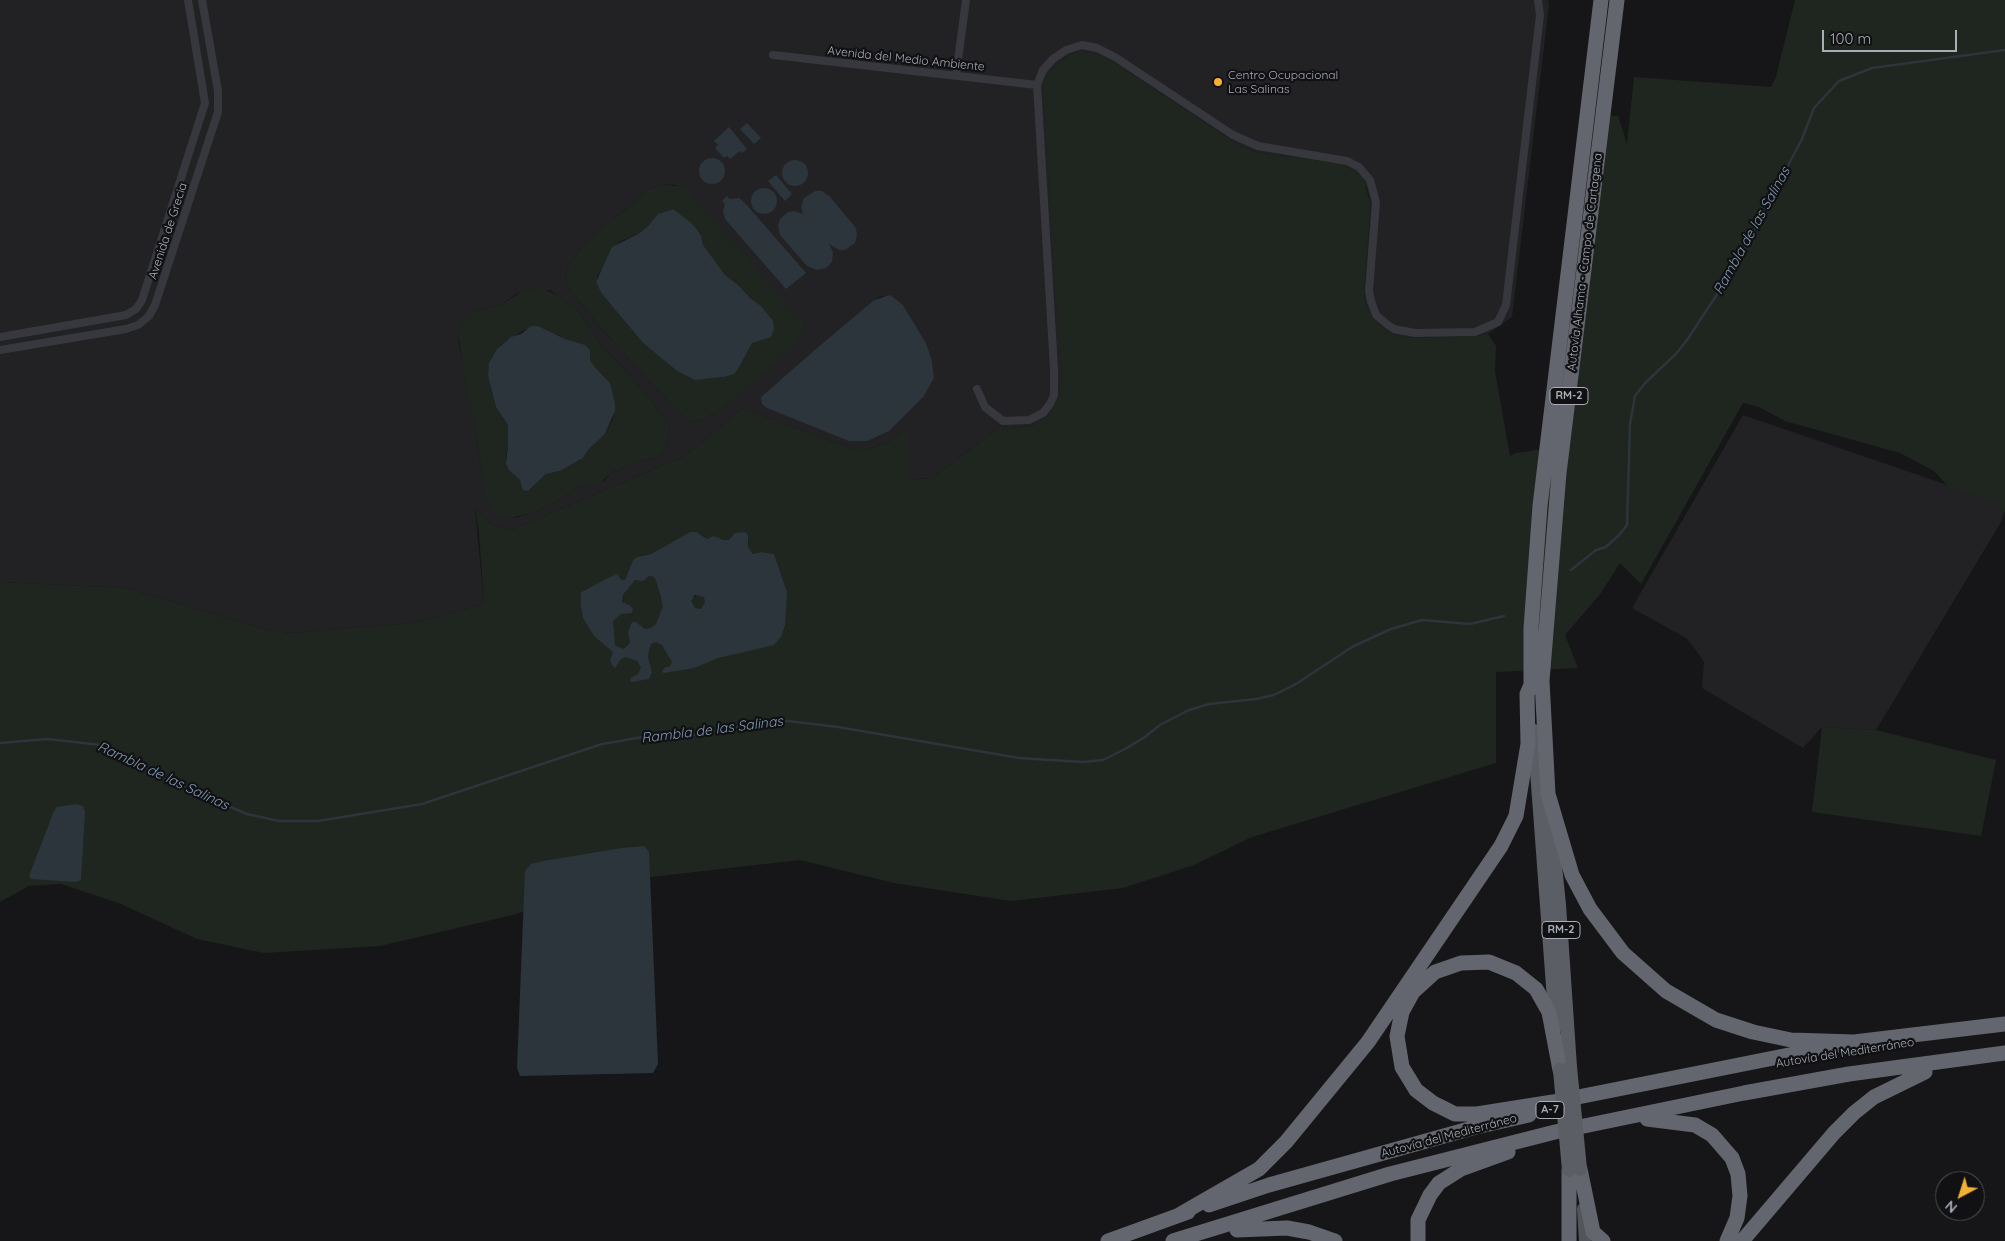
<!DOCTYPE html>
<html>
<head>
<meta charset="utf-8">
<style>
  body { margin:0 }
  #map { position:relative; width:2005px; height:1241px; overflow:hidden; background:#161618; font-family:Quicksand,sans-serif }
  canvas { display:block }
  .north { position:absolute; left:1935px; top:1171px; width:50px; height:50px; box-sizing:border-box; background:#111113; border:1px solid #4d4f55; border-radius:50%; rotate:220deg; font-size:14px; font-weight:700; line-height:20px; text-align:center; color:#a8adb8 }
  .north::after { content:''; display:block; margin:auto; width:18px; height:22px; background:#f2b134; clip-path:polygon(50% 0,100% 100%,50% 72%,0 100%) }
  .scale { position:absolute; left:1822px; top:30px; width:135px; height:22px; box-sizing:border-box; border:2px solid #a8adb8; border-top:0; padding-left:6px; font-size:15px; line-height:18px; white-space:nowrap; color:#a8adb8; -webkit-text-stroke:4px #111113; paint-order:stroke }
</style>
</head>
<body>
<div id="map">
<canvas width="2005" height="1241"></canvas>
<div class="north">N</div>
<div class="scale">100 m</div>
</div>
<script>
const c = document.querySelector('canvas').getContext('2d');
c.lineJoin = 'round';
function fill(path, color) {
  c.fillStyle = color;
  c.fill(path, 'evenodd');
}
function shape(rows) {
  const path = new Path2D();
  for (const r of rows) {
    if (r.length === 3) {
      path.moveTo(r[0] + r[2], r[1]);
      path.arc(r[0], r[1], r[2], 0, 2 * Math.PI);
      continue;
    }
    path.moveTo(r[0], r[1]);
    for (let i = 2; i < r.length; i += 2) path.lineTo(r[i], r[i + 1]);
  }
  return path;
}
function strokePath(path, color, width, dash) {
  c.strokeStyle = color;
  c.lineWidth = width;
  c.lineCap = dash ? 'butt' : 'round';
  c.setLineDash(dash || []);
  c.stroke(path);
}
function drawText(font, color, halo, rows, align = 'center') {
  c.font = font + ' Quicksand,sans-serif';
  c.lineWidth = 4.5;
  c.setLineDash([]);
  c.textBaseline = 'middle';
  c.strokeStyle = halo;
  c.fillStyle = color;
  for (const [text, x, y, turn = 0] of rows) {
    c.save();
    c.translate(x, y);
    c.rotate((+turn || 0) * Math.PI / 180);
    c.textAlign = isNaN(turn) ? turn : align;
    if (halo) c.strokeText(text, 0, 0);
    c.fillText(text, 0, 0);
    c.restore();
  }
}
fill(shape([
  [0,0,1548,0,1549,5,1512,317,1488,334,1475,336,1399,338,1377,324,1366,305,1364,294,1371,205,1368,191,1359,174,1348,167,1338,163,1256,152,1239,145,1113,62,1101,55,1080,51,1072,54,1057,64,1062,380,1059,396,1056,406,1049,415,1042,420,1032,426,1017,428,1001,426,932,478,908,480,908,428,890,441,877,446,867,450,855,450,743,408,685,456,511,530,493,525,485,519,475,507,484,604,413,623,290,633,264,629,127,588,0,582],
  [662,184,676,185,732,401,728,401,719,410,704,419,694,422,687,420,672,406,602,329,571,291,565,279,569,264,583,246,610,221,630,207,648,190],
  [550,290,579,313,595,334,600,346,622,366,647,396,669,425,670,431,664,451,659,457,632,463,611,473,604,481,579,487,559,500,532,513,515,518,485,498,477,437,458,339,474,312,502,304,516,294],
  [882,296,903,305,926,343,932,360,934,378,924,396,761,397,874,300],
  [1743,415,2000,503,2004,511,2001,522,1876,730,1822,727,1803,748,1702,688,1704,662,1692,645,1686,638,1632,608]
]), '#222225');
fill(shape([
  [1795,0,2005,0,2005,513,1999,503,1948,486,1934,471,1900,453,1785,421,1759,407,1743,403,1641,584,1620,563,1601,593,1565,635,1578,668,1496,672,1496,763,1252,837,1194,865,1123,888,1011,901,894,883,800,860,607,882,513,915,380,946,264,953,197,939,121,904,61,884,29,886,0,902,0,582,127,588,264,629,290,633,413,623,484,604,479,533,475,506,485,519,493,525,511,530,685,456,743,408,855,450,867,450,890,441,908,428,909,480,932,478,1001,426,1017,428,1032,426,1049,415,1059,396,1062,380,1043,83,1046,76,1057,64,1072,54,1080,51,1101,55,1113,62,1239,145,1256,152,1338,163,1348,167,1359,174,1364,181,1371,205,1364,294,1366,305,1377,324,1399,338,1475,336,1488,334,1496,346,1495,371,1510,456,1516,453,1564,446,1604,115,1618,116,1627,144,1634,77,1771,87,1776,77],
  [690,532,701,534,707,539,749,541,748,547,753,554,761,552,774,554,785,587,704,597,698,595,691,599,660,599,656,581,654,577,649,576,635,579,623,595,622,602,625,604,582,612,581,593,585,589,598,585,614,575,625,580,633,560,637,557,651,554],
  [661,184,684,187,804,322,798,343,732,401,728,401,719,410,704,419,694,422,687,420,672,406,602,329,571,291,565,279,569,264,583,246,610,221,630,207,648,190],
  [673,209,689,221,696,228,701,236,703,245,725,275,739,286,750,298,760,306,758,341,752,343,744,360,724,377,701,379,677,371,643,343,602,294,597,277,619,242,638,234,647,227,658,214],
  [542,288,558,296,579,313,595,334,600,346,622,366,647,396,669,425,670,431,664,451,659,457,632,463,611,473,599,484,579,487,559,500,532,513,507,519,498,516,493,511,485,499,477,437,468,398,458,333,461,324,474,312,502,304,525,290],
  [526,329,558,335,590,354,590,360,594,366,610,383,615,404,613,419,605,434,589,449,583,458,560,471,546,474,528,491,515,474,506,457,508,446,508,425,496,407,488,376,491,358,496,350,502,344],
  [1822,727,1876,730,1996,760,1981,836,1812,812]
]), '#1e261f');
fill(shape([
  [747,123,761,138,754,144,740,129],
  [729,127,747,149,742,153,740,151,730,159,727,156,724,158,715,148,718,145,714,141],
  [712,171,13],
  [795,173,13],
  [776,175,792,194,785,201,768,181],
  [764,201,13],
  [815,191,822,191,830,197,856,228,857,235,855,243,845,250,839,250,829,244,833,252,832,262,826,268,817,270,807,266,780,235,778,226,780,219,788,212,794,211,803,214,801,207,804,198],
  [727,196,730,199,739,198,745,203,806,273,786,289,725,219,723,211,725,204,722,201],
  [673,209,689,221,696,228,701,236,703,245,725,275,739,286,750,298,761,306,773,321,774,329,771,337,752,343,738,369,734,374,724,377,695,380,677,371,643,343,602,294,596,282,612,247,638,234,647,227,658,214],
  [890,295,903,305,926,343,932,360,934,378,924,396,889,431,867,441,849,441,767,408,762,404,761,397,816,349,874,300],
  [531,326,538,326,565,339,585,345,590,350,590,360,594,366,610,383,615,403,615,411,605,434,589,449,583,458,560,471,546,474,528,491,523,490,520,480,509,470,506,464,508,446,508,425,496,407,488,376,489,363,496,350,511,337,521,334],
  [690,532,697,532,707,539,713,536,724,540,729,540,735,533,746,532,748,536,748,547,753,554,761,552,774,554,787,592,785,625,781,637,774,645,718,658,694,668,664,673,662,672,664,668,670,666,672,662,662,645,656,642,651,644,649,650,648,657,652,672,649,679,632,682,630,681,631,678,638,674,641,667,637,661,626,657,621,659,615,668,613,666,610,661,613,652,594,636,583,618,581,607,581,592,614,575,617,574,621,579,625,580,633,560,637,557,651,554],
  [649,576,654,577,656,581,663,606,656,624,651,628,645,629,636,622,632,622,628,632,630,643,624,649,618,647,615,645,613,621,621,614,632,613,633,609,629,605,622,602,623,595,635,580,643,581],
  [695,595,704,597,705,602,701,609,695,608,691,601],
  [76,804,83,806,85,811,81,880,75,882,31,879,29,876,54,811,57,807],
  [644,846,649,852,658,1064,653,1073,520,1076,517,1068,525,871,531,864,543,861,622,848]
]), '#2c353c');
strokePath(shape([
  [1571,570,1596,550,1606,547,1619,535,1627,525,1630,424,1635,396,1645,383,1676,354,1687,340,1733,270,1802,139,1814,108,1839,81,1872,68,2005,50],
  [0,743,48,739,101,745,132,759,165,779,247,814,279,821,318,821,422,804,602,744,643,737,665,738,692,735,779,720,838,727,1019,758,1083,762,1103,760,1125,749,1145,737,1160,725,1189,710,1209,704,1256,699,1274,695,1296,684,1352,647,1391,629,1422,620,1470,624,1504,616]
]), '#2c353c', 2.5);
strokePath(shape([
  [773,55,1037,85],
  [956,75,966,0],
  [0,337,126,315,136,309,142,300,205,103,188,0],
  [0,350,126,329,138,325,149,316,155,305,218,112,218,91,202,0],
  [977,389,985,407,1003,421,1029,420,1043,413,1050,404,1054,395,1054,369,1037,85,1043,70,1053,59,1066,50,1082,45,1097,48,1115,57,1233,135,1258,146,1347,161,1359,167,1370,180,1376,202,1369,291,1371,301,1376,315,1388,325,1394,329,1415,333,1475,332,1498,322,1506,305,1540,15,1538,0]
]), '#37383d', 8);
strokePath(shape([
  [1583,1209,1585,1241]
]), '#53555c', 12);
strokePath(shape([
  [1534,731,1556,1026],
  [1550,816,1559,905,1570,1067]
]), '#5b5e65', 14);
strokePath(shape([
  [1617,0,1559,473,1542,681,1548,794,1572,875,1590,909,1623,953,1666,991,1716,1020,1753,1032,1791,1040,1854,1042],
  [1560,1070,1549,1012,1536,989,1516,973,1489,962,1461,963,1435,972,1413,992,1402,1012,1397,1036,1402,1067,1416,1090,1433,1103,1455,1114,1477,1114,1553,1102,1854,1042,2005,1024],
  [1647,1119,1695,1125,1712,1135,1732,1158,1738,1174,1740,1196,1737,1218,1727,1241],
  [1580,1169,1593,1232,1603,1241],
  [1209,1205,1269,1185,1476,1127,1529,1115],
  [1179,1215,1259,1169,1286,1142,1368,1042,1501,846,1516,816,1528,744,1527,694,1531,685,1531,628,1540,506,1601,0],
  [1237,1230,1287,1228,1309,1232,1335,1241],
  [1108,1241,1188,1212],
  [1173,1241,1390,1174,1555,1132,1744,1093,1849,1074,2005,1053],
  [1418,1241,1418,1220,1430,1195,1439,1183,1461,1169,1508,1152],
  [1569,1241,1569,1170],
  [1742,1241,1834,1133,1854,1113,1874,1097,1925,1072]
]), '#63666e', 15);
strokePath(shape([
  [1570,1067,1580,1169],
  [1560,1070,1569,1170]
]), '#5b5e65', 14);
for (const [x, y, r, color] of [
  [1218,82,5,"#f2b134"]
]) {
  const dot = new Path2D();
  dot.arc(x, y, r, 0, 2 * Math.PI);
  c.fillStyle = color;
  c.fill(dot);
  strokePath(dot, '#111113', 2);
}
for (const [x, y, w] of [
  [1569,396,38],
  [1561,930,38],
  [1550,1110,28]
]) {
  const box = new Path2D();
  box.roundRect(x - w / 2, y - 8.5, w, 17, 4);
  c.fillStyle = '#111113';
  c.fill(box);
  strokePath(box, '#a8adb8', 1);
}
drawText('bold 11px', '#a8adb8', null, [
  ["RM-2",1569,396],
  ["RM-2",1561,930],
  ["A-7",1550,1110]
]);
drawText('12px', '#a8adb8', '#111113', [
  ["Avenida del Medio Ambiente",906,59,6],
  ["Avenida de Grecia",168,231,-72],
  ["Autovía Alhama - Campo de Cartagena",1585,262,-83],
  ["Autovía del Mediterráneo",1845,1053,-9],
  ["Autovía del Mediterráneo",1449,1136,-15]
]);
drawText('12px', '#a8adb8', '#111113', [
  ["Centro Ocupacional",1228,75],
  ["Las Salinas",1228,89]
], 'left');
drawText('italic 14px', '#7f9bb3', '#111113', [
  ["Rambla de las Salinas",1752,231,-61],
  ["Rambla de las Salinas",712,730,-7],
  ["Rambla de las Salinas",163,776,25]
]);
</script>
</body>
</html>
